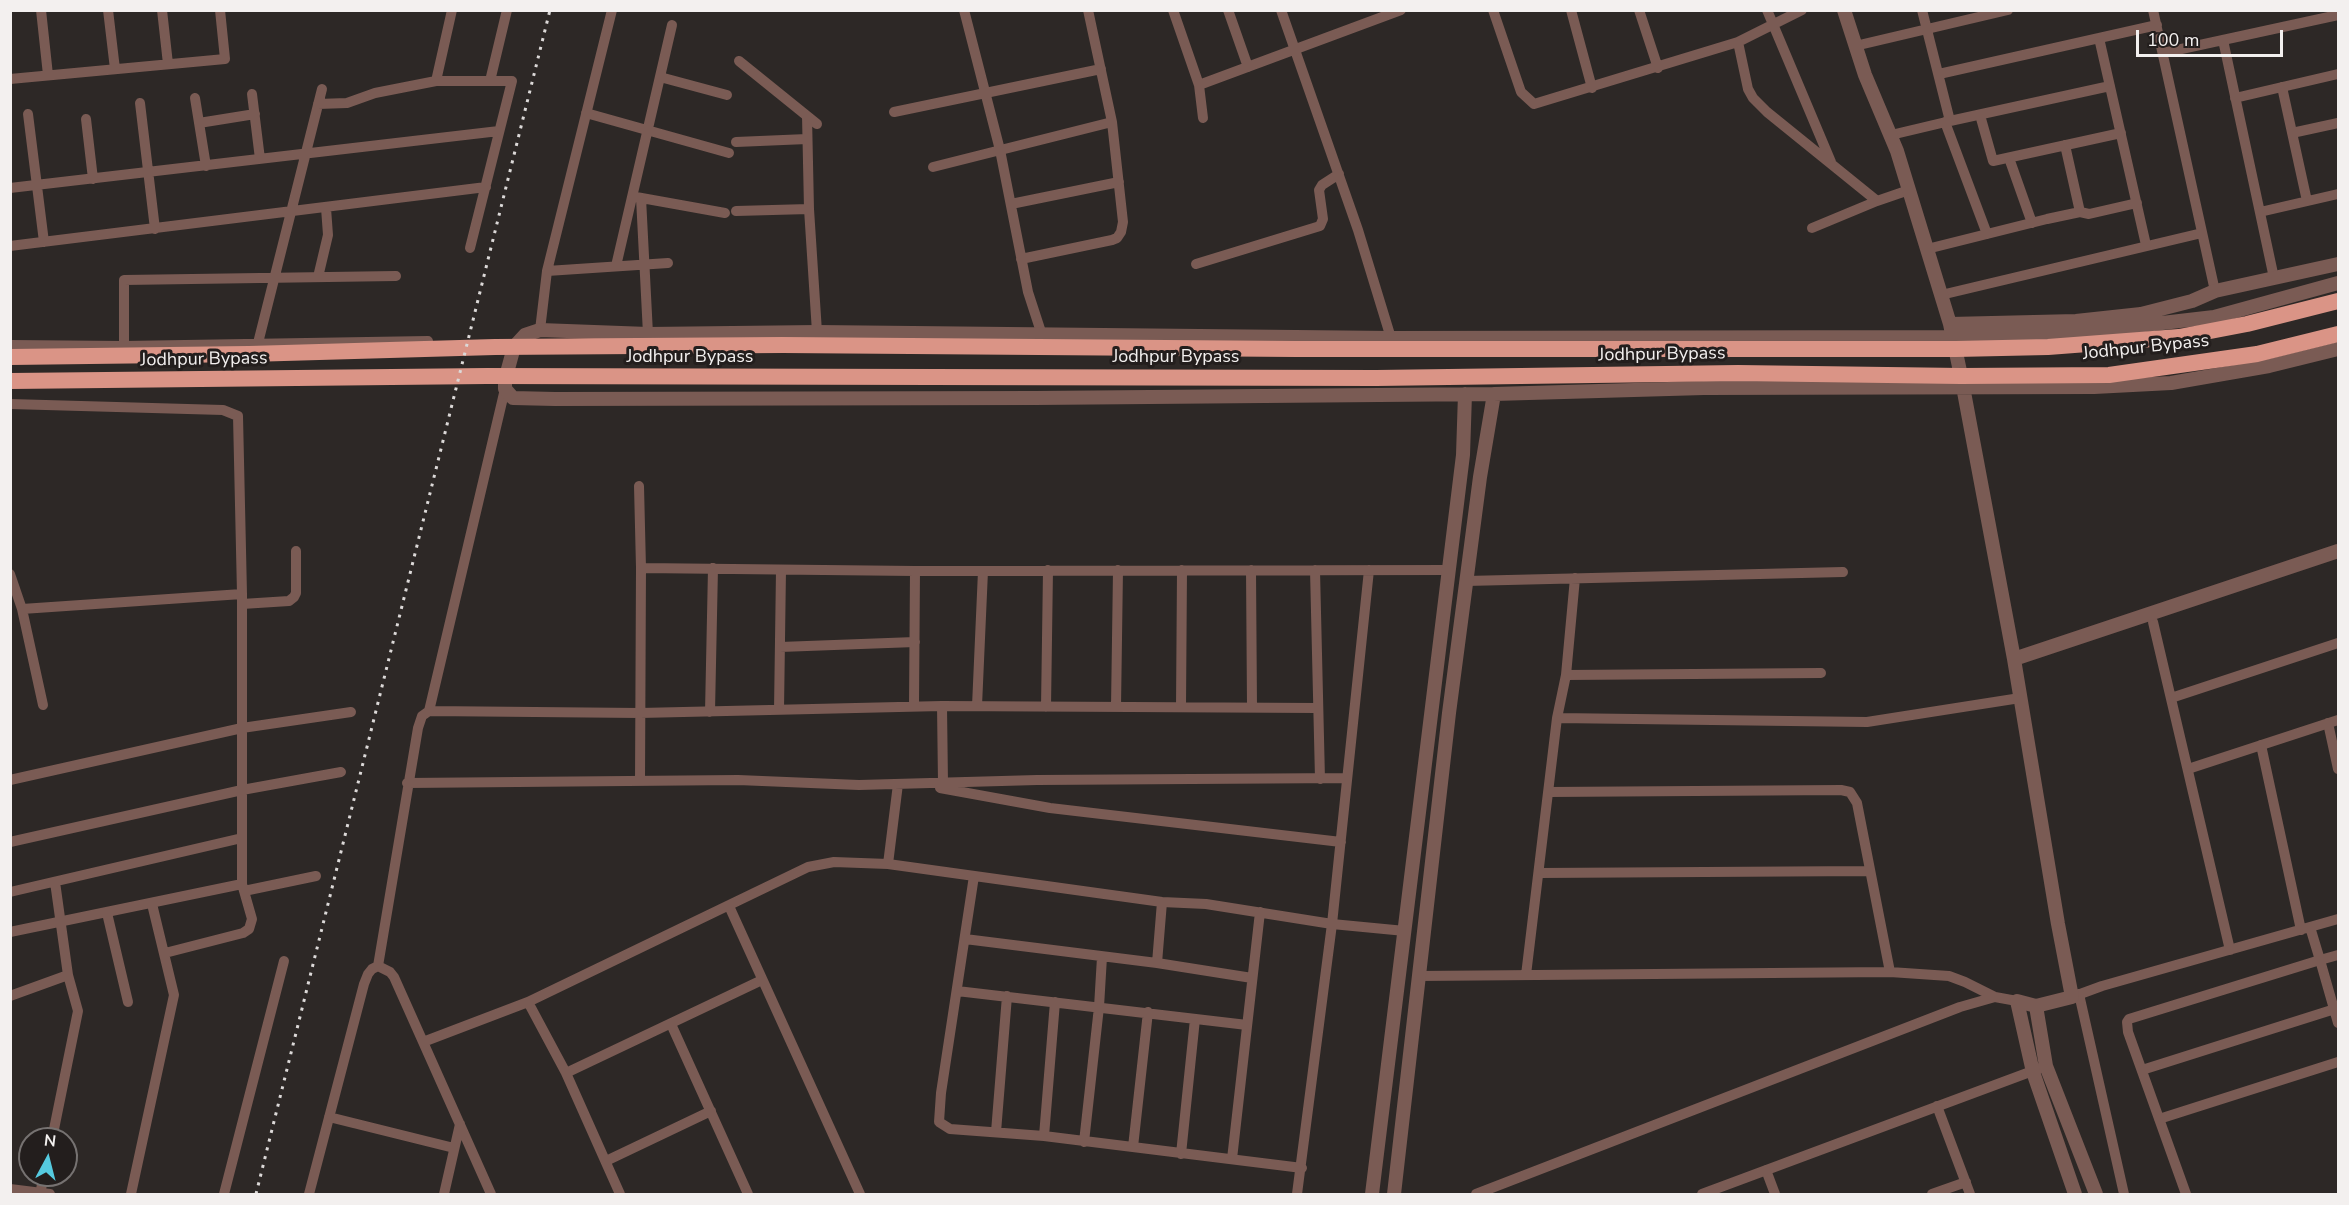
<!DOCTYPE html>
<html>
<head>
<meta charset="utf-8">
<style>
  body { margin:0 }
  #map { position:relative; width:2349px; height:1205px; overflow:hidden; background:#2d2826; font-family:"Nunito Sans",sans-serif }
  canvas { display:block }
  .frame { position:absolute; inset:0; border:12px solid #f3f0ef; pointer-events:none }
  .north { position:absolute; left:18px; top:1127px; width:60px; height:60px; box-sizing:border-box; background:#231e1d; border:2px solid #767271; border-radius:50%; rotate:7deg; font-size:16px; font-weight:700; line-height:24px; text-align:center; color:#f3f0ef }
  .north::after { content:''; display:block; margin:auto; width:21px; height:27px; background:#55cadf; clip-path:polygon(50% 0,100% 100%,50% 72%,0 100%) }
  .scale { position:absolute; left:2136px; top:30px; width:147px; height:27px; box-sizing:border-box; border:3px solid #f3f0ef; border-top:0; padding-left:8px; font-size:18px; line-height:21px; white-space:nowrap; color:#f3f0ef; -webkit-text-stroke:4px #231e1d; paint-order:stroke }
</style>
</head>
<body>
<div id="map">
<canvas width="2349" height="1205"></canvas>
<div class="frame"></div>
<div class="north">N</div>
<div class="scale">100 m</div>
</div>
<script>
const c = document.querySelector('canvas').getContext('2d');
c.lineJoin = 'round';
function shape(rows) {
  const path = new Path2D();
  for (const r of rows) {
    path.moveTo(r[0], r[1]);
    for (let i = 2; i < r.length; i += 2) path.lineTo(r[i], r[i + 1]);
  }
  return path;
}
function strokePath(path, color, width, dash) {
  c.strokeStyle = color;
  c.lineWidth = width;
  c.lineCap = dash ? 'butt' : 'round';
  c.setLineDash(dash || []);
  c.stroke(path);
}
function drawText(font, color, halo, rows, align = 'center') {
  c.font = font + ' "Nunito Sans",sans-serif';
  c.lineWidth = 6;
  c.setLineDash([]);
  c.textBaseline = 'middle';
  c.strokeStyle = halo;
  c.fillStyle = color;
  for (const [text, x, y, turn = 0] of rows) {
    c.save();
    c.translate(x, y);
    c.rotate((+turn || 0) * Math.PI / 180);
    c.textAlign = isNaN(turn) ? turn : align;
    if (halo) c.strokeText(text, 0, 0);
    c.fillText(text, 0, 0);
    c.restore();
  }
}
strokePath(shape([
  [41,10,48,75],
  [108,10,115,69],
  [162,10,168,64],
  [964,10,1000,150,1028,292,1042,335],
  [1173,10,1199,85,1203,118],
  [1228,10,1248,67],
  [1281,10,1358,230,1391,338],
  [1493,10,1521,92,1534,104,1738,42,1802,10],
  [1571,10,1592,88],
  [1639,10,1658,68],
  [1767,10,1831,162],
  [2153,10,2215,291],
  [2099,38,2146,245],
  [2223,40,2274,278],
  [1738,42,1748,89,1753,98,1767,112,1877,201,1909,190],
  [1855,46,2008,10],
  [2163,53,2338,15],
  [739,61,817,124],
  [1939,74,2157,25],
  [660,77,727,95],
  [10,79,225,59,220,10],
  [436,81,452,10],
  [490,81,507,10],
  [1199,85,1401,10],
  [2282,87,2307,201],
  [252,94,260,159],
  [195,98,206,166],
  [2235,98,2338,74],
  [140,103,155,229],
  [318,104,347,103,375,93,436,81,512,81,470,248],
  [894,112,1101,69],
  [586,113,729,153],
  [28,114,44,242],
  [1980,115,1993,161,2121,133],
  [807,116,809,209,817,332],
  [86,119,93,179],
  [1950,121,2110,86],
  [1945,122,1987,234],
  [199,123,255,114],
  [2292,133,2338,123],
  [1891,135,1950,121,1922,10],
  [736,142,807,139],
  [2065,145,2080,212],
  [2009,158,2032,223],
  [933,167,1112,122],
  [10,188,499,131],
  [636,197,725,213],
  [641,198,648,334],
  [1011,204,1119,182],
  [736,211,809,209],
  [2260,212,2338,194],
  [1812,228,1877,201],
  [10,246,486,187],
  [1927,249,2047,219,2080,212,2089,214,2137,203],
  [1021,259,1112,240,1117,238,1121,232,1123,222,1112,122,1088,10],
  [1196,264,1320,226,1323,219,1319,190,1322,185,1339,174],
  [616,266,672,25],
  [547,271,668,263],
  [318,277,328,235,326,208],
  [1941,295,2202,233],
  [540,330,547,271,612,10],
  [258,343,322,89],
  [10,345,124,346,428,341],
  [124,346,124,280,396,276],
  [10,404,223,410,238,416,242,594,242,884,10,932],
  [639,486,641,568,640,781],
  [641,568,915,571,1450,570],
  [1251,570,1252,707],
  [1315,570,1320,779],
  [10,574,22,609,43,705],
  [1466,581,1843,572],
  [242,604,289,601,294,597,296,593,296,551],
  [22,609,242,594],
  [2153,622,2230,950],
  [780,647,915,642],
  [1566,675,1821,673],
  [2171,698,2338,643],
  [914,706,915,571],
  [942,706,943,783],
  [977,706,983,571],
  [1046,707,1048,570],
  [1116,707,1118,570],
  [1181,707,1182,570],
  [779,710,781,570],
  [429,711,505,389],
  [710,712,713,568],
  [1557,718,1867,722,2020,698],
  [2328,723,2338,769],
  [2261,745,2301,930],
  [2188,769,2338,720],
  [10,780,242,728,351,712],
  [407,783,738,780,859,785,1037,780,1346,778],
  [940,788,1050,808,1341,842],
  [1549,792,1841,790,1850,792,1857,803,1890,972],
  [10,842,242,790,341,772],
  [888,864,898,784],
  [1539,873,1870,871],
  [974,876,941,1093,939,1122,950,1129,1044,1136,1302,1168],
  [244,891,316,876],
  [10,892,242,838],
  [729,906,860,1194],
  [107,913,128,1002],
  [2310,927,2320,960,2338,955],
  [965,939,1157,963,1252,978],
  [165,953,243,933,249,929,252,919,242,884],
  [1157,963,1162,902],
  [378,966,418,728,422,716,429,711,640,713,942,706,1317,708],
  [1526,975,1557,718,1566,675,1575,578],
  [1418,976,1890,972,1949,976,1965,982,1995,997],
  [957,991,1247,1025],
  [2079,994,2124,1194],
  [10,996,68,975,55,882],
  [2072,997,2102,986,2338,919],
  [528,1002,566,1073,620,1194],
  [671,1024,748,1194],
  [423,1042,528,1002,808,867,834,862,888,864,1162,902,1206,904,1332,924,1405,931],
  [2142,1070,2338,1008],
  [566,1073,762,980],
  [1937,1106,1970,1194],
  [329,1117,454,1148],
  [2159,1119,2338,1062],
  [996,1132,1007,996],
  [1044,1136,1055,1002],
  [52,1139,78,1011,68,975],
  [1084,1142,1099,1007,1102,957],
  [1133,1147,1148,1012],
  [1181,1154,1195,1019],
  [1232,1159,1260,912],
  [606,1161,711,1111],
  [1766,1170,1775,1194],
  [10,1189,50,1194],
  [40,1194,44,1175],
  [131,1194,174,995,152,904],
  [224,1194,284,961],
  [309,1194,364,984,368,974,372,969,378,966,390,972,394,977,491,1194],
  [444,1194,460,1124],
  [1297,1194,1332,924,1369,570],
  [1476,1194,1960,1007,1995,997,2017,1001],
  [1702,1194,2046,1066],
  [1932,1194,1966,1182],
  [2186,1194,2128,1032,2127,1022,2129,1019,2320,960,2338,1023]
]), '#7a5b54', 10);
strokePath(shape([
  [1844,10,1865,75,1897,151,1950,324,1961,376,2014,659,2058,924,2072,997,2036,1006,2017,1001,2033,1072,2075,1194],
  [2338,283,2214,317,2093,331,1953,337,1391,338,817,332,648,334,540,330,525,335,514,347,505,380,505,389,513,398,555,399,1035,398,1494,394,1704,388,2094,387,2171,383,2269,366,2338,349],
  [1950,324,2076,321,2141,314,2192,301,2215,291,2338,264],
  [2014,659,2338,551],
  [2036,1006,2046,1066,2096,1194],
  [1372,1194,1463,455,1465,394],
  [1394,1194,1449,713,1480,477,1494,394]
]), '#7a5b54', 14);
strokePath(shape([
  [10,357,249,354,495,347,782,345,1295,349,1956,349,2048,347,2179,337,2247,324,2338,301],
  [10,381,487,376,1376,378,1738,373,1961,376,2109,375,2257,354,2338,334]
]), '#da9486', 16);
strokePath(shape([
  [256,1194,550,10]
]), '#dcd9d8', 3, [3, 6]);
drawText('18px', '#f3f0ef', '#231e1d', [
  ["Jodhpur Bypass",2146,348,-6],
  ["Jodhpur Bypass",1662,355,-1],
  ["Jodhpur Bypass",690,358],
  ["Jodhpur Bypass",1176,358],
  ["Jodhpur Bypass",204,360,-1]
]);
</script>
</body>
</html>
